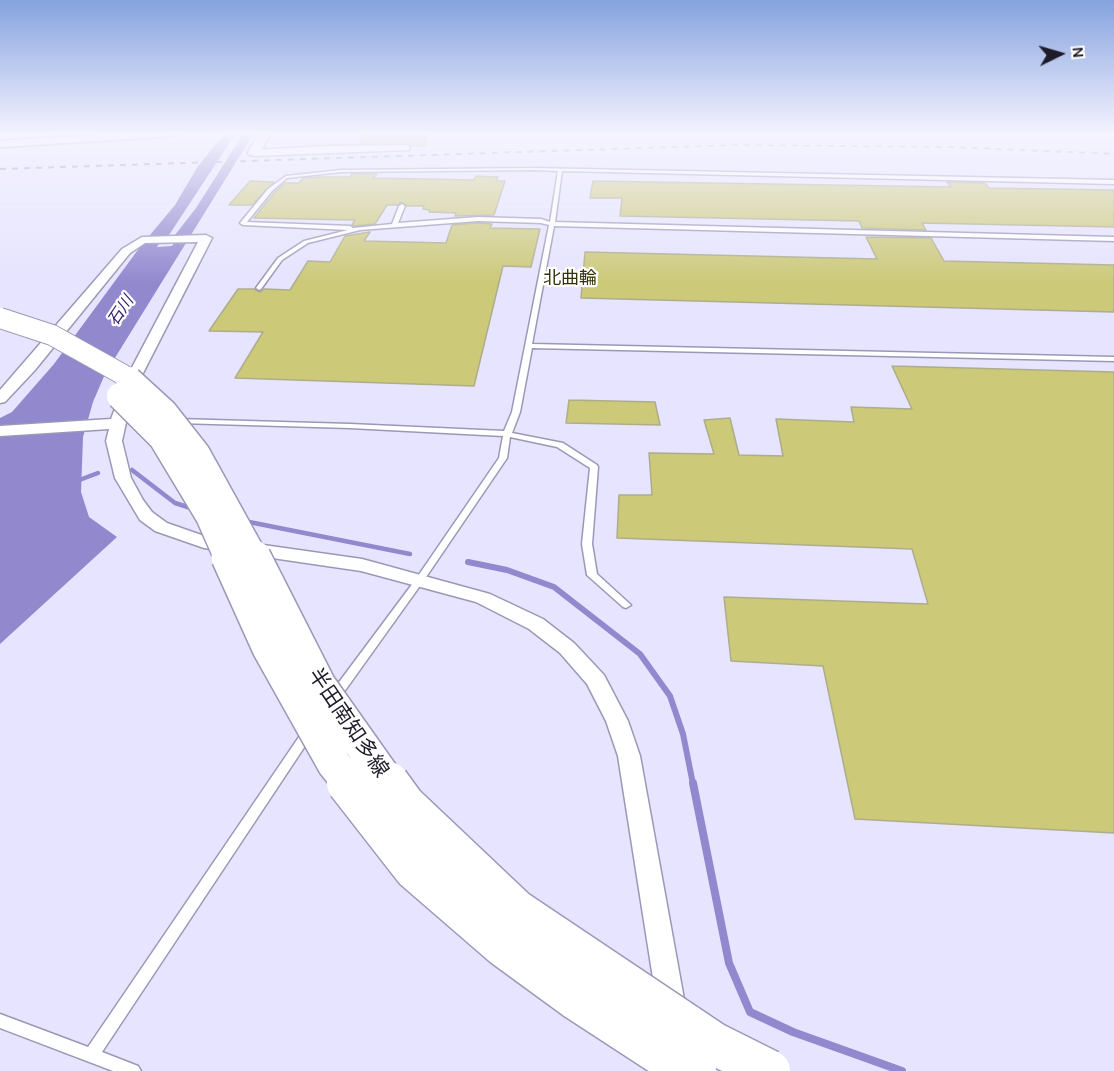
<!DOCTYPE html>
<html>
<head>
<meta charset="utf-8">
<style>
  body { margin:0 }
  #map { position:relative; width:1114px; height:1071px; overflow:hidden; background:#e6e4fe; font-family:Karla,sans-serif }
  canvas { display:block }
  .north { position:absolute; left:1030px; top:24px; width:60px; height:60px; -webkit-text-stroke:4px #fff; paint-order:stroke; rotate:85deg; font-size:16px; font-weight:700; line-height:24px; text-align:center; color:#1d1c28 }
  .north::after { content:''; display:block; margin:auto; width:21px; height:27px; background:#1d1c28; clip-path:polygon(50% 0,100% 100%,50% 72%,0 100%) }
</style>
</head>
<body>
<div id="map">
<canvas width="1114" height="1071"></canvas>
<div class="north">N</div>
</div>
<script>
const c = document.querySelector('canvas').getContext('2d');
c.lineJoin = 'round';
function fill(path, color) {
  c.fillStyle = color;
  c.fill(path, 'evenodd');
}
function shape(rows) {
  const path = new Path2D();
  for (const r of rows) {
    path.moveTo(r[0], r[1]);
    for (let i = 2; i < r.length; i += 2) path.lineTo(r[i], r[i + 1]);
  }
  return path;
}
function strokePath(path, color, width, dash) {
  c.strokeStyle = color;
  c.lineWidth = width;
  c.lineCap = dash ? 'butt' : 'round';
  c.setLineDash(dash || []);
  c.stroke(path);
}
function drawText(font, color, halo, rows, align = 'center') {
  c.font = font + ' Karla,"Noto Sans JP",sans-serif';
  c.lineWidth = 4.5;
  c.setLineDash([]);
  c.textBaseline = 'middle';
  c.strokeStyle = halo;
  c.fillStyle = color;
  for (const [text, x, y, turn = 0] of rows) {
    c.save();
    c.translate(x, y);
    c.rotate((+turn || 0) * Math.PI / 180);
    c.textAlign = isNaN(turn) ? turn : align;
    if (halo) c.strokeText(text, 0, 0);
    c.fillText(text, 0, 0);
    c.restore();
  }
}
fill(shape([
  [225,133,236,133,169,235,162,238,157,247,172,246,178,237,175,235,196,208,236,145,244,133,254,133,105,374,93,402,83,437,81,492,89,517,117,537,0,644,0,418,12,412,54,364,140,247,175,205,198,166]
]), '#9188ce');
strokePath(shape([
  [132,470,175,503,194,509],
  [74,482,98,473],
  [244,521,410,554]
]), '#9188ce', 4.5);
strokePath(shape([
  [468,562,507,570,554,587,640,654,670,696,683,734,693,784]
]), '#9188ce', 6);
strokePath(shape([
  [693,783,729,963,750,1012,793,1032,902,1071]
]), '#9188ce', 8);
const building = shape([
  [363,133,426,133,426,146,411,146,406,143,360,143,363,133],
  [352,174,377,174,373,178,474,180,476,176,498,177,496,181,505,181,494,215,455,216,456,213,429,212,430,210,423,209,424,206,407,206,401,202,397,205,387,205,375,224,354,226,352,225,355,220,254,218,274,193,285,183,299,183,303,178,319,177,350,177,352,174],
  [250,181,274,182,252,205,229,205,250,181],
  [593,181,951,187,947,182,985,183,989,188,1114,190,1114,227,922,223,926,230,862,228,859,221,620,216,622,198,590,198,593,181],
  [478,223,492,224,490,228,540,229,531,267,503,266,474,386,235,378,263,332,209,331,238,289,254,289,260,292,264,289,290,290,308,261,330,262,345,236,370,232,364,241,446,243,452,225,478,223],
  [866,237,931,238,944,261,1114,265,1114,312,581,298,585,252,877,259,866,237],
  [892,366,1114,372,1114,833,855,819,823,666,731,661,724,597,928,604,912,549,617,538,619,495,652,495,649,453,714,454,704,420,730,418,739,455,783,456,776,419,854,422,851,407,912,409,892,366],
  [569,400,655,402,660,425,566,423,569,400]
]);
fill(building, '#ccc979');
strokePath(building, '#adad8c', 1.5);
const service = shape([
  [534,168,1114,180,1114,184,562,171,555,222,1114,237,1114,241,554,226,532,344,1114,357,1114,361,532,348,520,412,512,433,563,443,597,465,598,467,592,544,597,574,631,605,626,608,623,607,587,575,582,544,590,468,557,447,510,437,507,458,422,583,339,699,335,700,331,699,330,696,331,693,416,579,499,458,503,436,350,428,178,423,174,421,178,419,350,424,504,431,512,412,549,225,541,223,478,221,360,230,308,243,282,260,261,289,259,290,256,288,278,258,304,241,348,230,243,225,240,223,268,189,286,176,341,170,534,168],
  [534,170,558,171,550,222,541,219,478,217,398,223,405,206,402,204,399,206,392,224,353,228,350,226,247,222,272,191,287,178,341,172,534,170],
  [309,727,313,728,315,731,313,734,102,1052,138,1066,141,1071,113,1071,0,1028,0,1014,88,1047,305,728,309,727]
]);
const minor = shape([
  [406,145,409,146,409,150,254,156,249,153,254,150,327,146,406,145],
  [206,235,212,238,141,377,127,418,122,441,131,478,143,500,152,512,167,523,207,537,362,559,490,594,543,619,574,643,604,675,628,721,640,756,686,1010,682,1020,672,1024,662,1020,658,1010,618,756,606,721,587,684,560,653,529,629,476,602,361,571,204,548,155,531,140,520,115,478,106,441,109,429,0,436,0,426,111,419,127,377,198,242,145,243,130,253,35,370,5,402,0,403,0,390,122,249,142,237,206,235]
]);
const tertiary = shape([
  [123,133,179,133,173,136,0,147,0,141,123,133],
  [259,133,271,133,258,155,250,155,248,153,259,133]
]);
strokePath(service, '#9b98b7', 3);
strokePath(minor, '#9b98b7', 3);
strokePath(tertiary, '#9b98b7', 4);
fill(service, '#fff');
fill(minor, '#fff');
fill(tertiary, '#fff');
strokePath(shape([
  [0,169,735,145,952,147,1114,154]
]), '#8a889c', 2, [6, 6]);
const primaryBridgeFar3 = shape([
  [0,318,52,335,122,374,130,382]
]);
const primaryBridgeFar2 = shape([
  [129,380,164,412,197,454,255,559],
  [120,396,162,438,209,516,228,559]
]);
const primaryBridgeFar1 = shape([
  [228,557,269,648,334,764,350,784],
  [254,557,319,685,389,784]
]);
const primaryBridge = shape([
  [348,783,415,869,504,946,578,1000,661,1054,695,1071],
  [388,783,404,805,516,911,713,1043,769,1071]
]);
strokePath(primaryBridgeFar3, '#9b98b7', 22, []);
strokePath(primaryBridgeFar2, '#9b98b7', 29, []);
strokePath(primaryBridgeFar1, '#9b98b7', 36, []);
strokePath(primaryBridge, '#9b98b7', 45, []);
strokePath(primaryBridgeFar3, '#fff', 20);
strokePath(primaryBridgeFar2, '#fff', 26);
strokePath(primaryBridgeFar1, '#fff', 33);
strokePath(primaryBridge, '#fff', 42);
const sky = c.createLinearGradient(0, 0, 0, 283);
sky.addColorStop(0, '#85a2de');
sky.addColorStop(0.47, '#f4f3ff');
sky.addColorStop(1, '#f4f3ff00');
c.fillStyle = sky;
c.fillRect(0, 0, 1114, 283);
drawText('italic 16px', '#321b6c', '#fff', [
  ["石川",121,311,-56]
]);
drawText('18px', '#343207', '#fff', [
  ["北曲輪",570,279]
]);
drawText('21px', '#1d1c28', '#fff', [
  ["半田南知多線",348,723,56]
]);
</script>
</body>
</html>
